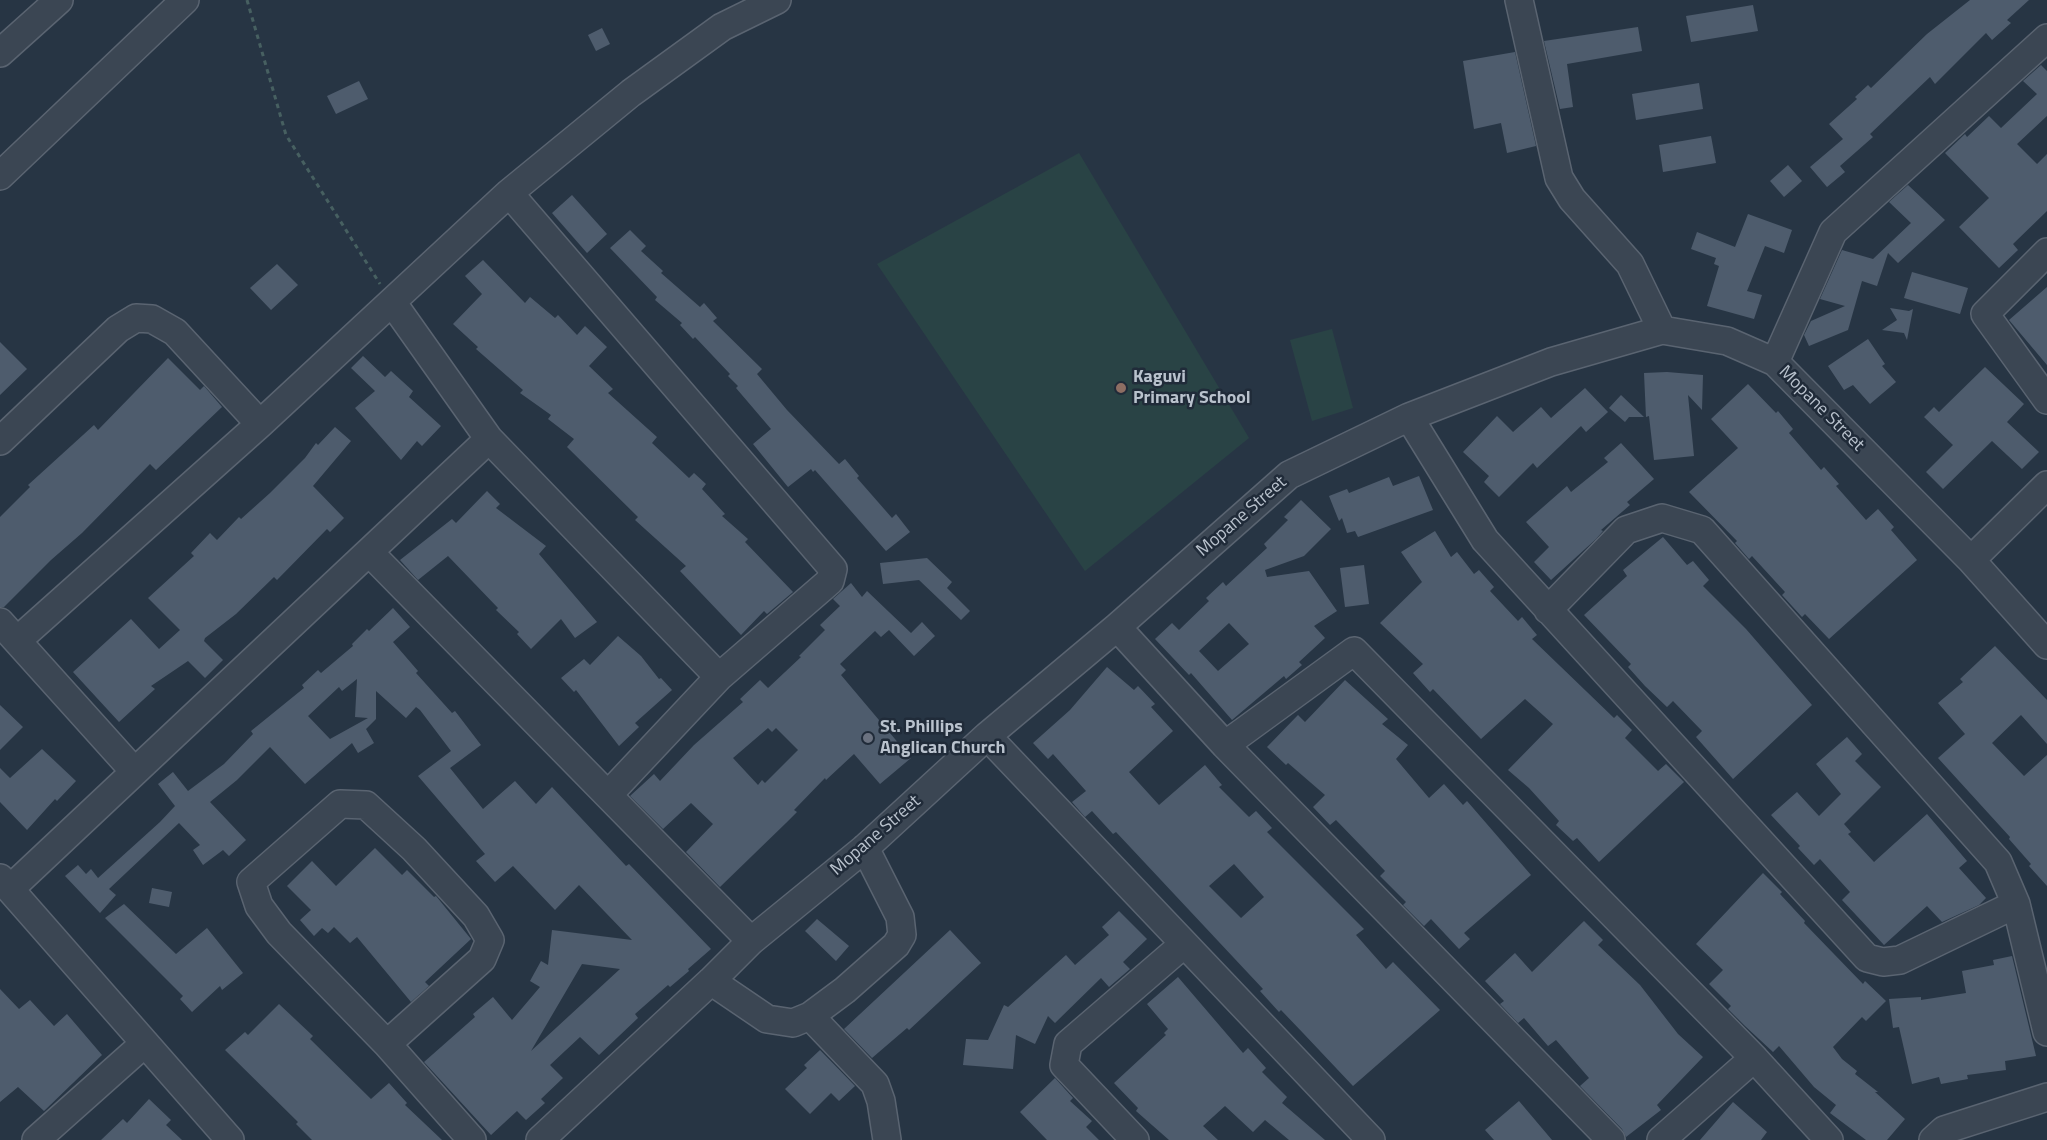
<!DOCTYPE html>
<html>
<head>
<meta charset="utf-8">
<style>
  body { margin:0 }
  canvas { display:block; background:#273544 }
</style>
</head>
<body>
<canvas width="2047" height="1140"></canvas>
<script>
const c = document.querySelector('canvas').getContext('2d');
c.lineJoin = 'round';
function fill(path, color) {
  c.fillStyle = color;
  c.fill(path, 'evenodd');
}
function shape(rows) {
  const path = new Path2D();
  for (const r of rows) {
    path.moveTo(r[0], r[1]);
    for (let i = 2; i < r.length; i += 2) path.lineTo(r[i], r[i + 1]);
  }
  return path;
}
function strokePath(path, color, width, dash) {
  c.strokeStyle = color;
  c.lineWidth = width;
  c.lineCap = dash ? 'butt' : 'round';
  c.setLineDash(dash || []);
  c.stroke(path);
}
function drawText(font, color, halo, rows, align = 'center') {
  c.font = font + ' "Titillium Web",sans-serif';
  c.lineWidth = 5;
  c.setLineDash([]);
  c.textBaseline = 'middle';
  c.strokeStyle = halo;
  c.fillStyle = color;
  for (const [text, x, y, turn = 0] of rows) {
    c.save();
    c.translate(x, y);
    c.rotate((+turn || 0) * Math.PI / 180);
    c.textAlign = isNaN(turn) ? turn : align;
    if (halo) c.strokeText(text, 0, 0);
    c.fillText(text, 0, 0);
    c.restore();
  }
}
fill(shape([
  [1079,153,1249,438,1085,571,877,264],
  [1332,329,1353,408,1312,421,1290,340]
]), '#294345');
fill(shape([
  [1970,0,2029,0,2007,20,2011,23,1992,40,1986,33,1935,84,1930,77,1870,134,1873,137,1840,166,1845,172,1827,187,1810,167,1843,139,1829,124,1857,99,1855,97,1868,85,1871,88,1927,34],
  [1753,5,1758,31,1691,42,1686,16],
  [1638,27,1642,51,1567,64,1573,107,1560,109,1544,41],
  [602,28,610,44,596,51,588,35],
  [1515,52,1536,146,1507,153,1501,123,1474,129,1463,61],
  [2041,65,2047,71,2047,116,2017,144,2037,164,2047,154,2047,211,2013,244,2018,250,1999,268,1959,227,1989,198,1945,153,1965,134,1967,137,1989,116,2001,128,2037,94,2023,81],
  [359,81,368,99,336,114,327,96],
  [1699,83,1703,109,1636,120,1632,94],
  [1711,136,1716,163,1663,172,1659,145],
  [1788,165,1802,181,1784,197,1770,181],
  [1908,185,1945,220,1898,263,1888,253,1877,286,1862,281,1848,330,1809,346,1804,335,1811,321,1845,306,1820,299,1842,250,1873,259,1911,223,1889,202],
  [572,195,607,234,587,253,552,213],
  [1748,214,1792,230,1784,253,1765,246,1747,291,1762,295,1754,319,1707,306,1719,266,1714,264,1716,258,1691,249,1697,232,1735,247],
  [630,230,646,246,641,251,663,271,661,273,700,307,704,303,717,318,713,321,762,369,757,374,787,410,839,464,845,459,859,476,857,478,892,518,896,514,910,532,886,551,815,470,813,472,811,469,788,487,753,444,771,429,736,388,738,386,728,376,730,374,695,337,693,339,680,325,682,323,655,300,657,297,610,248],
  [483,260,525,303,530,297,555,318,558,315,577,335,585,326,607,347,589,366,613,389,608,393,657,437,652,443,689,478,694,473,706,484,702,489,725,514,722,516,748,539,745,542,793,592,767,614,764,611,741,635,680,571,686,566,635,520,638,517,567,447,574,439,548,419,551,415,520,393,523,390,476,349,478,347,453,324,482,294,465,276],
  [277,264,298,285,271,310,250,288],
  [1912,272,1968,288,1960,314,1904,298],
  [2047,287,2047,365,2009,320],
  [1890,308,1909,311,1913,309,1907,340,1904,333,1882,330,1897,320],
  [1868,339,1885,364,1882,366,1896,382,1870,404,1853,385,1844,390,1828,366],
  [0,342,27,369,0,395],
  [363,356,385,377,391,371,413,391,409,397,441,426,422,446,417,441,401,460,355,408,375,391,351,368],
  [168,358,200,390,204,386,222,407,156,470,150,464,82,533,51,560,4,607,0,607,0,517,30,487,28,485,94,425,98,430],
  [1985,367,2024,404,2007,422,2039,452,2022,469,1992,441,1943,489,1926,472,1953,445,1924,417,1934,407,1939,412],
  [1667,372,1703,375,1702,410,1688,395,1694,456,1654,460,1649,416,1646,417,1644,373],
  [1748,384,1776,413,1778,411,1793,429,1789,433,1821,470,1824,467,1839,484,1836,486,1866,520,1878,509,1894,527,1891,530,1917,560,1829,639,1805,614,1802,617,1782,595,1785,592,1752,556,1749,559,1735,543,1737,541,1689,492,1738,448,1711,419],
  [1585,388,1608,412,1586,432,1581,426,1537,468,1533,463,1499,497,1484,482,1489,476,1463,452,1497,416,1513,432,1541,407,1551,418],
  [1621,395,1644,417,1629,417,1625,422,1609,408],
  [335,427,351,441,313,486,344,518,330,532,327,529,277,580,274,577,236,614,205,638,204,641,223,660,205,678,188,661,151,686,155,689,119,722,73,672,131,619,159,649,180,630,148,598,194,556,191,553,210,533,217,540,239,517,241,519,270,493,305,458,316,443,318,445],
  [1621,443,1654,479,1627,502,1630,505,1601,530,1603,531,1596,539,1551,580,1534,562,1549,547,1526,522,1567,486,1571,492,1608,462,1604,458],
  [1419,476,1433,510,1358,537,1355,531,1347,533,1342,518,1339,521,1329,496,1347,489,1349,493,1389,477,1393,486],
  [487,491,500,504,496,508,546,546,539,554,597,622,575,638,561,619,531,649,517,634,519,632,496,610,498,608,448,556,418,580,400,560,452,519,456,523],
  [1301,500,1331,529,1304,556,1265,570,1267,577,1309,571,1337,611,1314,626,1325,638,1299,662,1302,665,1286,679,1284,676,1232,720,1191,673,1189,675,1155,639,1172,623,1179,630,1209,601,1206,598,1223,582,1226,586,1267,548,1264,544,1288,520,1284,517],
  [1229,623,1249,644,1218,671,1199,651],
  [1435,531,1451,557,1457,552,1474,574,1479,570,1494,587,1490,591,1518,621,1522,617,1537,635,1532,639,1614,718,1617,715,1632,730,1625,738,1658,771,1666,764,1684,782,1599,862,1577,838,1573,841,1556,825,1559,821,1529,788,1508,770,1553,724,1525,699,1481,739,1433,689,1430,692,1413,673,1423,664,1380,623,1422,582,1401,552],
  [1663,537,1687,565,1693,561,1709,580,1703,586,1746,629,1812,705,1733,779,1696,737,1702,731,1673,701,1667,707,1645,686,1628,667,1631,664,1584,615,1627,576,1623,570],
  [927,558,952,582,947,588,970,611,961,620,919,580,883,584,880,563],
  [1364,565,1369,604,1345,607,1340,568],
  [851,583,862,597,867,591,911,633,922,622,935,636,914,656,889,630,881,637,875,631,840,664,846,670,841,675,911,758,880,784,854,754,826,780,825,778,794,810,797,812,786,823,720,887,686,852,713,824,691,803,663,829,630,796,654,774,660,781,694,745,743,702,740,699,760,680,768,688,801,657,799,656,825,630,820,625,840,606,833,599],
  [768,728,772,732,776,728,798,750,765,783,762,780,758,785,733,758],
  [393,608,410,627,393,642,418,671,416,673,452,713,455,711,481,745,450,768,483,809,515,781,536,804,552,787,626,866,629,864,711,949,688,969,689,971,670,987,668,985,635,1014,638,1018,599,1055,580,1037,550,1065,563,1078,541,1099,545,1103,526,1120,517,1111,491,1135,424,1062,475,1017,473,1014,493,997,512,1020,540,987,530,981,541,961,548,965,552,930,632,940,579,885,555,910,513,866,495,882,476,861,485,854,418,776,451,751,420,710,416,707,406,718,376,691,376,719,366,729,374,743,358,753,352,743,305,784,270,747,237,780,210,802,246,840,229,856,223,850,203,865,193,850,200,845,179,823,109,889,116,895,100,913,65,876,78,865,86,874,91,869,98,878,160,822,175,806,158,784,173,772,188,791,224,764,253,734,251,731,304,688,302,685,318,670,321,673,353,646,352,644,367,629,369,631],
  [357,679,355,717,368,718,330,739,308,716,339,687,342,691],
  [582,964,620,969,531,1051],
  [618,636,641,656,659,679,661,678,672,690,635,723,639,727,619,746,576,690,574,692,561,678,584,659,590,665],
  [1995,646,2047,700,2047,744,2021,715,1992,743,2024,776,2047,755,2047,886,2029,866,2031,864,2009,839,2010,837,1938,758,1965,734,1938,703,1963,682,1960,679],
  [1107,667,1134,690,1138,686,1155,704,1151,707,1173,731,1129,772,1159,805,1205,765,1222,785,1219,787,1249,817,1256,811,1272,828,1267,832,1364,929,1356,935,1386,969,1393,962,1440,1010,1353,1086,1303,1033,1281,1010,1279,1012,1260,991,1263,989,1116,832,1113,834,1092,811,1085,817,1072,802,1086,791,1053,754,1048,759,1033,743,1070,710],
  [1234,864,1264,897,1241,918,1209,886],
  [1345,680,1388,719,1382,724,1408,745,1396,759,1429,798,1444,784,1463,805,1467,801,1531,875,1464,933,1470,939,1459,949,1431,919,1424,926,1403,905,1406,902,1380,876,1385,871,1365,850,1336,820,1330,825,1313,807,1325,795,1288,763,1286,765,1267,747,1298,715,1305,722],
  [0,705,23,727,0,750],
  [1847,737,1862,754,1855,761,1881,787,1844,824,1851,832,1848,834,1874,862,1927,814,1967,861,1959,868,1986,898,1979,905,1942,922,1927,906,1884,945,1842,900,1850,892,1820,859,1814,865,1798,848,1800,846,1771,815,1797,792,1819,816,1841,794,1816,764],
  [42,749,76,781,57,801,55,799,27,830,0,802,0,768,10,778],
  [375,848,402,875,407,870,434,897,436,896,471,939,425,982,429,986,411,1002,357,937,350,943,334,927,328,933,322,928,314,936,300,920,311,910,287,886,312,861,336,886],
  [1763,873,1782,892,1780,894,1805,921,1804,923,1863,984,1865,981,1886,1001,1866,1021,1862,1017,1833,1047,1842,1059,1857,1071,1855,1074,1878,1092,1875,1092,1905,1119,1887,1140,1866,1140,1830,1113,1836,1105,1814,1087,1779,1046,1773,1052,1745,1026,1728,1009,1731,1006,1709,984,1723,970,1696,944],
  [152,888,172,892,169,907,149,903],
  [124,904,176,954,207,928,243,973,222,990,220,986,192,1012,180,999,183,996,105,918],
  [1119,911,1147,939,1123,962,1130,969,1109,987,1101,978,1055,1023,1048,1016,1035,1044,1016,1035,1013,1069,963,1065,966,1039,988,1040,1004,1005,1008,1007,1066,955,1075,965,1109,935,1102,927],
  [817,919,849,946,836,961,805,931],
  [1584,921,1603,940,1598,945,1640,985,1678,1034,1703,1057,1657,1105,1661,1110,1626,1137,1622,1129,1580,1086,1589,1078,1556,1040,1548,1046,1524,1018,1518,1023,1500,1004,1504,1001,1485,981,1515,953,1532,972],
  [950,930,981,963,909,1030,907,1028,872,1058,844,1029],
  [2012,956,2036,1056,2005,1061,2006,1070,1967,1075,1968,1079,1941,1084,1939,1077,1912,1084,1899,1027,1893,1028,1889,999,1921,997,1921,1000,1966,993,1962,971,1994,965,1993,960],
  [1178,977,1243,1053,1248,1048,1266,1068,1262,1072,1287,1097,1282,1103,1325,1140,1289,1140,1265,1120,1253,1132,1225,1106,1203,1126,1218,1140,1169,1140,1136,1111,1138,1108,1114,1083,1166,1035,1164,1033,1168,1029,1147,1004],
  [0,989,19,1009,30,1000,54,1026,67,1014,102,1055,44,1111,18,1087,0,1102],
  [279,1004,313,1036,310,1039,371,1099,389,1083,407,1103,405,1105,442,1140,312,1140,296,1124,298,1122,225,1050,245,1032,248,1035],
  [820,1050,855,1086,839,1101,831,1093,810,1114,785,1089,807,1068,804,1065],
  [1055,1078,1073,1098,1070,1101,1092,1121,1086,1127,1099,1140,1047,1140,1020,1112],
  [149,1099,171,1120,166,1125,182,1140,101,1140,123,1119,127,1123],
  [1519,1101,1552,1140,1494,1140,1485,1130],
  [1733,1102,1767,1132,1761,1140,1700,1140]
]), '#4e5c6d');
const minor = shape([
  [1519,0,1559,178,1572,199,1630,264,1662,330],
  [0,53,59,0],
  [0,176,185,0],
  [509,193,631,93,722,27,777,0],
  [2047,252,1985,314,2047,400],
  [392,302,489,439],
  [1775,362,1833,232,2047,38],
  [1409,417,1485,540,1867,958,1883,962,1900,960,2016,904],
  [0,441,118,329,136,318,152,319,175,332,260,424],
  [369,552,751,941],
  [1971,560,2047,485],
  [1548,610,1626,530,1662,518,1702,530,1998,862,2016,904,2047,1032],
  [0,622,134,771],
  [1117,627,1225,745,1611,1140],
  [19,639,260,424,509,193,833,569,830,581,719,677],
  [987,736,1371,1140],
  [1225,745,1354,651,1754,1058,1829,1140],
  [0,878,230,1140],
  [10,889,489,439,719,677,608,795],
  [711,981,767,1019,793,1023,810,1016,845,990,896,945,902,935,900,917,865,848],
  [810,1016,875,1084,881,1101,887,1140],
  [387,1044,482,959,490,940,476,916,414,849,366,805,340,804,251,882,259,906,279,933,387,1044,472,1140],
  [36,1140,145,1043],
  [540,1140,711,981,751,941,865,848,987,736,1117,627,1289,475,1409,417,1551,362,1662,330,1727,341,1775,362,1971,560,2047,645],
  [1135,1140,1064,1065,1068,1044,1184,944],
  [1661,1140,1754,1058],
  [1933,1140,1944,1130,2047,1097]
]);
strokePath(minor, '#5a6471', 30);
strokePath(shape([
  [247,0,286,135,380,284]
]), '#476061', 3, [4.5, 4.5]);
strokePath(minor, '#3b4653', 27);
for (const [x, y, r, color] of [
  [1121,388,6,"#8d6e63"],
  [868,738,6,"#6b7280"]
]) {
  const dot = new Path2D();
  dot.arc(x, y, r, 0, 2 * Math.PI);
  c.fillStyle = color;
  c.fill(dot);
  strokePath(dot, '#202b39', 2);
}
drawText('bold 18px', '#b9c2cd', '#202b39', [
  ["Kaguvi",1133,378],
  ["Primary School",1133,399],
  ["St. Phillips",880,728],
  ["Anglican Church",880,749]
], 'left');
drawText('18px', '#b9c2cd', '#202b39', [
  ["Mopane Street",1821,409,45],
  ["Mopane Street",1242,517,-41],
  ["Mopane Street",876,836,-41]
]);
</script>
</body>
</html>
